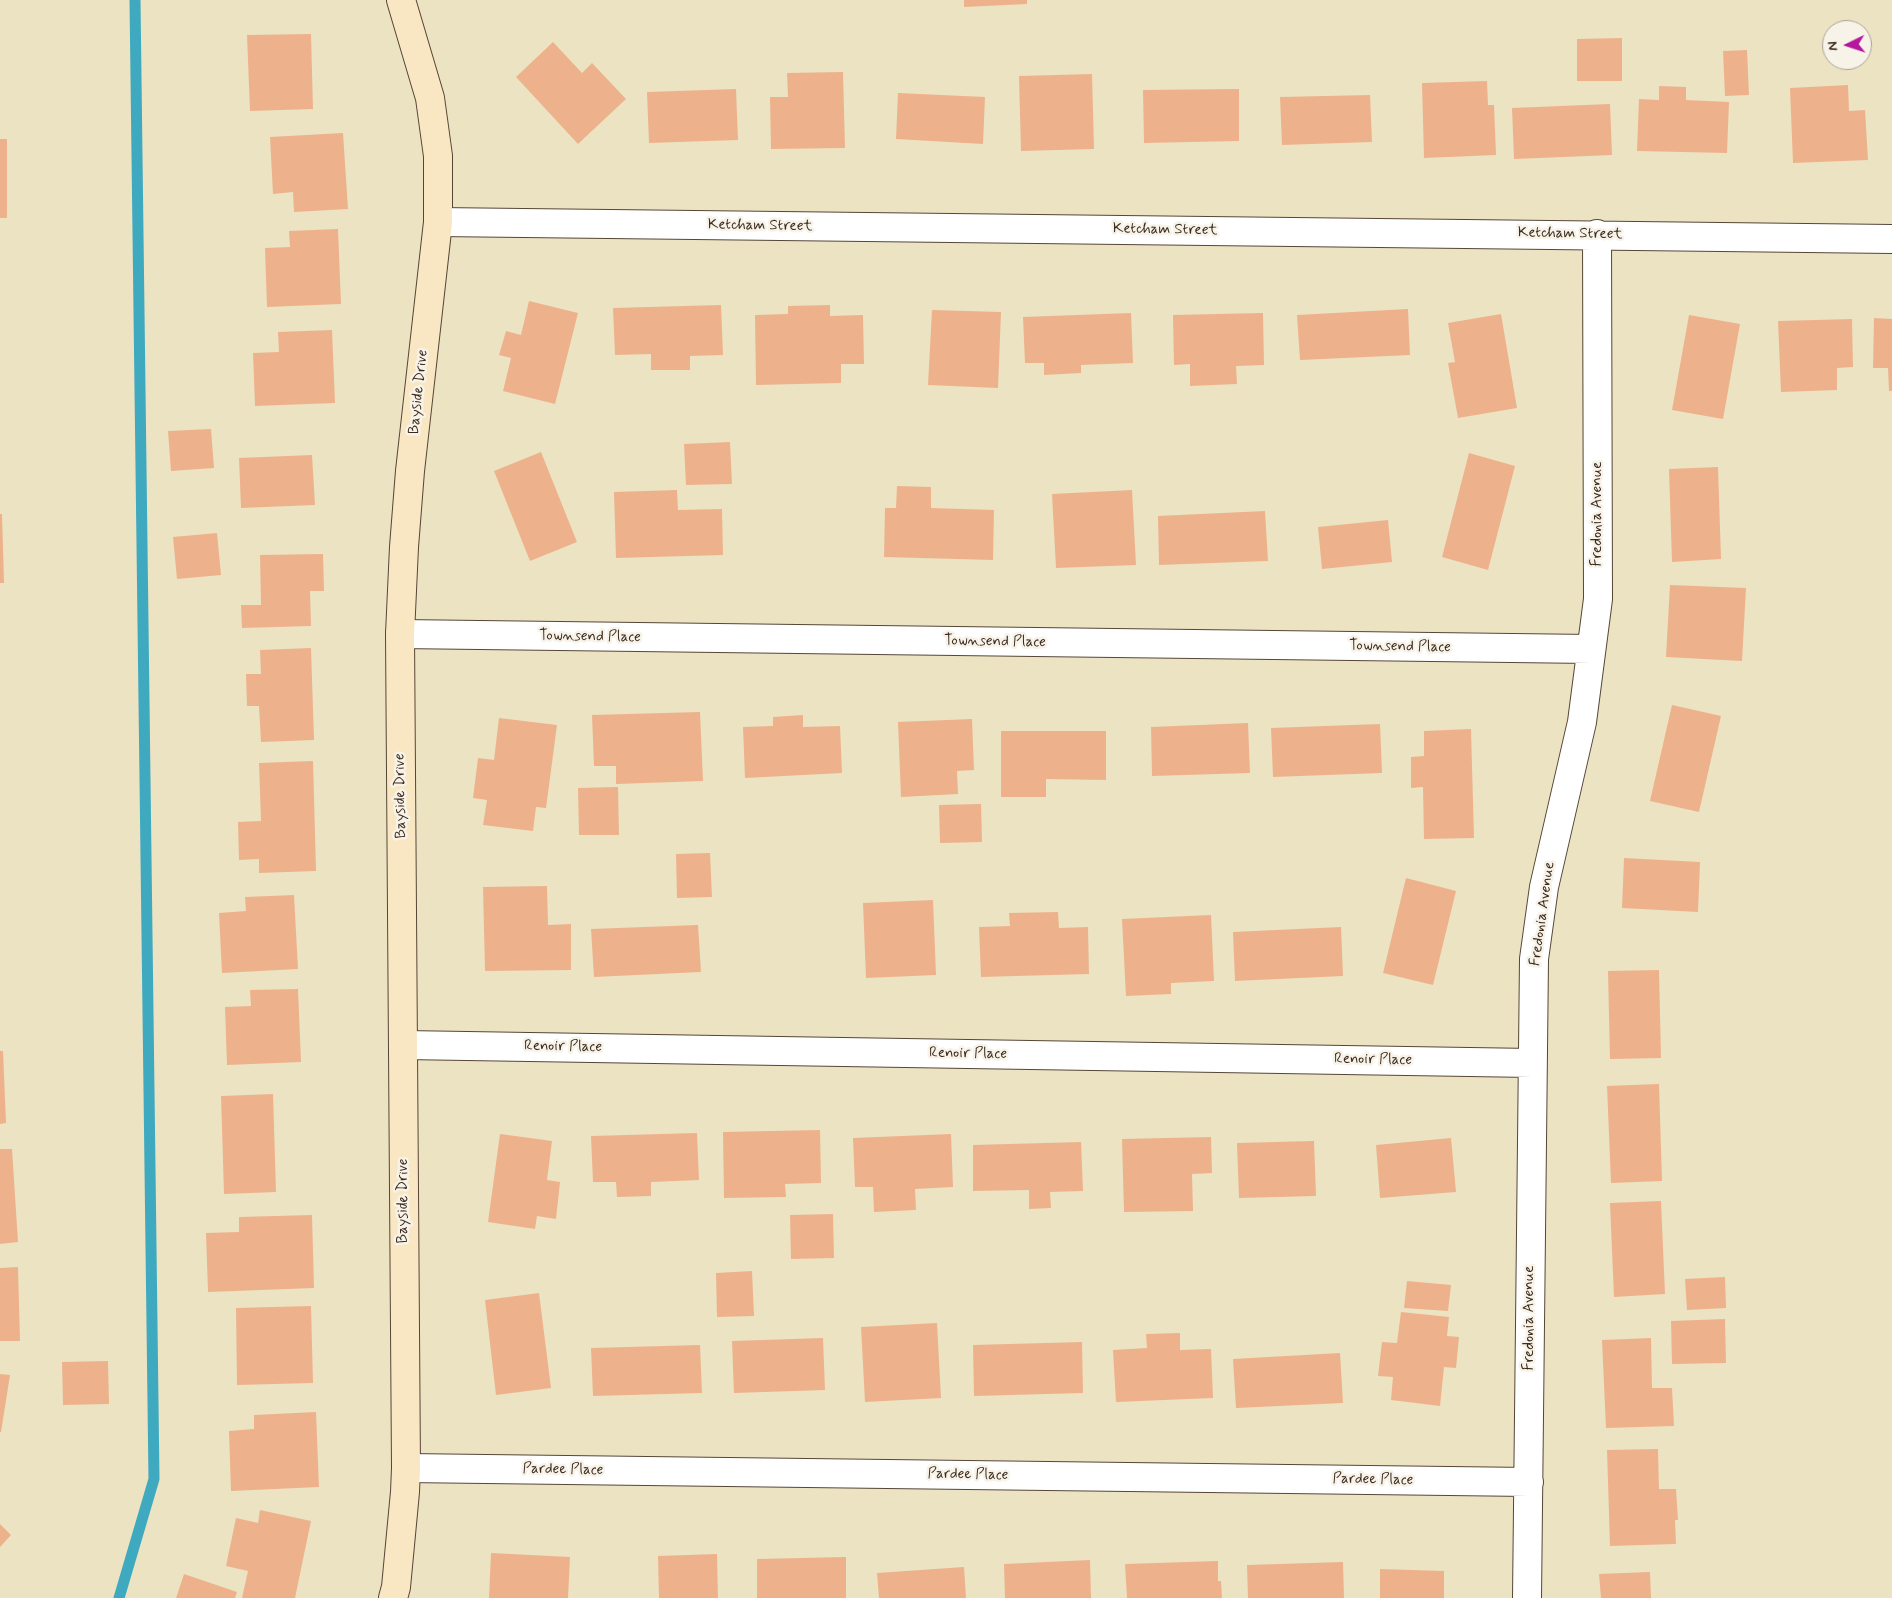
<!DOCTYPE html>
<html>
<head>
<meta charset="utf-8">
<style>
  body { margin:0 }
  #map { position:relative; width:1892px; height:1598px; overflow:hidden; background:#ece3c3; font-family:Mynerve,sans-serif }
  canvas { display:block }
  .north { position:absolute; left:1822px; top:20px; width:50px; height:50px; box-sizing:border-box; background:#f7f3e8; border:1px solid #aca397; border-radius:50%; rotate:266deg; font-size:14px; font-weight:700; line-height:20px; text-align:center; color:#3b2a1e }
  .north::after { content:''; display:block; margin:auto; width:18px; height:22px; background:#b5179e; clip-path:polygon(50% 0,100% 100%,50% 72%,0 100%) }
</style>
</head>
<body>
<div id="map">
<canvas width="1892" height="1598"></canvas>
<div class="north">N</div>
</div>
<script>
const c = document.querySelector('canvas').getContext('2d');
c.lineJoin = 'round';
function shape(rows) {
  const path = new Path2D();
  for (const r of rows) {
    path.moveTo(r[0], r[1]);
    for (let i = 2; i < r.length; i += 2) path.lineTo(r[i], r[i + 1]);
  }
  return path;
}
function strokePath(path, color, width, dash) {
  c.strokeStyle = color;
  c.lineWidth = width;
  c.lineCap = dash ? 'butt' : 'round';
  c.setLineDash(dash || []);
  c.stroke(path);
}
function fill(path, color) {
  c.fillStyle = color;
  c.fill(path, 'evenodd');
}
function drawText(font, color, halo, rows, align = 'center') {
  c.font = font + ' Mynerve,sans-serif';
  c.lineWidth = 5;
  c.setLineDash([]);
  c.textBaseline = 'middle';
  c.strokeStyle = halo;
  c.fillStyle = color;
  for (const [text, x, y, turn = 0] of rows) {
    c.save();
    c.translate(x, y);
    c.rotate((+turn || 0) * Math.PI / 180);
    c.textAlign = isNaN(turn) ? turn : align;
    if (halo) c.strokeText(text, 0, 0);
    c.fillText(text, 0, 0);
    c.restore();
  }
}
strokePath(shape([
  [119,1598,154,1479,135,0]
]), '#3fa9bf', 11);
fill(shape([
  [964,0,1027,0,1027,4,964,7],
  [311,34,313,109,250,111,247,35],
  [1622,38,1622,81,1577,81,1577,39],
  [553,42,582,73,592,63,626,99,578,144,516,77],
  [1747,50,1749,95,1725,96,1723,51],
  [843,72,845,148,771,149,770,97,788,97,787,73],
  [1092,74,1094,149,1021,151,1019,76],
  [1487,81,1488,105,1494,105,1496,155,1424,158,1422,83],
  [1848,85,1849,111,1865,110,1868,160,1793,163,1790,88],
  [1659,86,1686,87,1686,100,1729,102,1727,153,1637,151,1639,99,1659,100],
  [736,89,738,140,649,143,647,92],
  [1239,89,1239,141,1144,143,1143,90],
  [898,93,985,97,983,144,896,139],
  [1370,95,1372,142,1282,145,1280,97],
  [1610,104,1612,155,1514,159,1512,108],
  [343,133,348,209,294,212,293,192,273,194,270,137],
  [0,139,7,139,7,218,0,218],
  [338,229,341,304,267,307,265,248,290,247,289,231],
  [529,301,578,313,555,404,503,391,511,358,499,355,506,331,521,335],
  [721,305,723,355,690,356,690,370,651,370,651,354,615,355,613,308],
  [830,305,830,316,863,315,864,364,841,364,841,383,756,385,755,315,788,314,788,306],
  [1408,309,1410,355,1300,360,1297,315],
  [932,310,1001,312,998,388,928,385],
  [1131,313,1133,363,1081,365,1081,373,1044,375,1044,363,1025,363,1023,317],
  [1263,313,1264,365,1236,366,1237,384,1190,386,1190,364,1174,365,1173,315],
  [1501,314,1517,408,1458,418,1448,363,1455,362,1448,323],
  [1689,315,1740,324,1723,419,1672,410],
  [1874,318,1892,319,1892,391,1889,391,1888,368,1873,368],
  [1852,319,1853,367,1837,368,1837,390,1781,392,1778,321],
  [332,330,335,403,255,406,253,353,279,352,278,332],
  [211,429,214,468,171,471,168,431],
  [730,442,732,484,686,485,684,444],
  [541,452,577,542,530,561,494,471],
  [1469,453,1515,466,1488,570,1442,557],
  [312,455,315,505,241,508,239,458],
  [1718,467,1721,559,1672,562,1669,469],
  [897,486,931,487,931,508,994,510,993,560,884,557,885,508,896,508],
  [677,490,678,510,722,509,723,555,616,558,614,492],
  [1132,490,1136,565,1056,568,1052,494],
  [1265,511,1268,561,1159,565,1158,516],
  [0,514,2,514,4,583,0,583],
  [1388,520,1392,562,1322,569,1318,527],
  [217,533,221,575,177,579,173,537],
  [323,554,324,591,310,591,311,626,242,628,241,605,261,605,260,555],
  [1670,585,1746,588,1742,661,1666,657],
  [311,648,314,740,261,742,259,706,247,706,246,674,261,674,260,650],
  [1672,705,1721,716,1699,812,1650,801],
  [700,712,703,781,616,784,616,766,594,766,592,715],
  [803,715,803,727,840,726,842,773,745,778,743,727,773,726,773,717],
  [499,718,557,725,546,808,536,807,533,831,483,825,487,800,473,798,478,758,494,760],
  [972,719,974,770,957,771,958,794,901,797,898,722],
  [1248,723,1250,773,1152,776,1151,727],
  [1380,724,1382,773,1273,777,1271,728],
  [1471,729,1474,838,1424,839,1423,787,1411,788,1411,757,1424,756,1424,731],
  [1001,731,1106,731,1106,780,1046,779,1046,797,1001,797],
  [313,761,316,871,259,873,259,859,239,860,238,822,261,821,259,763],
  [618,787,619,835,579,835,578,788],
  [981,804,982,842,940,843,939,805],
  [710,853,712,897,677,898,676,854],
  [1624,858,1700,862,1698,912,1622,908],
  [1406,878,1456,891,1433,985,1383,973],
  [547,886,548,925,571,924,571,970,485,971,483,887],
  [294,895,298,969,222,973,219,913,246,911,245,897],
  [933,900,936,975,866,978,863,903],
  [1058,912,1059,928,1088,927,1089,974,981,977,979,927,1010,926,1009,913],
  [1211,915,1214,981,1171,983,1171,994,1126,996,1122,919],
  [698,925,701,972,594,977,591,929],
  [1341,927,1343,976,1235,981,1233,932],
  [1659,970,1661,1058,1610,1059,1608,971],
  [298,989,301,1062,227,1065,225,1007,251,1006,250,990],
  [0,1051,3,1051,6,1123,0,1124],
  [1659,1084,1662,1181,1611,1183,1607,1086],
  [273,1094,276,1192,224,1194,221,1096],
  [820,1130,821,1183,785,1184,786,1197,724,1198,723,1132],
  [697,1133,699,1180,651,1182,651,1196,617,1197,616,1182,593,1182,591,1136],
  [500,1134,552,1141,547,1180,560,1182,556,1219,537,1216,535,1229,488,1222],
  [951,1134,953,1187,915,1189,916,1210,874,1212,873,1187,855,1187,853,1138],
  [1211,1137,1212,1173,1192,1174,1193,1211,1124,1212,1122,1139],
  [1451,1138,1456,1192,1380,1198,1376,1145],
  [1314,1141,1316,1196,1239,1198,1237,1143],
  [1081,1142,1083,1191,1050,1192,1051,1208,1029,1209,1029,1190,973,1191,973,1145],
  [0,1149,12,1149,18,1242,0,1244],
  [1661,1201,1665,1294,1614,1297,1610,1203],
  [833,1214,834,1258,791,1259,790,1215],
  [312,1215,314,1288,208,1292,206,1233,239,1232,239,1217],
  [18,1267,20,1341,0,1341,0,1268],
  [752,1271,754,1316,717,1317,716,1273],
  [1725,1277,1726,1308,1687,1310,1685,1279],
  [1407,1281,1451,1285,1448,1311,1404,1308],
  [539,1293,551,1388,496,1395,485,1300],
  [311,1306,313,1383,237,1385,236,1308],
  [1401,1312,1449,1317,1447,1336,1459,1337,1456,1368,1444,1367,1440,1406,1391,1400,1393,1377,1378,1376,1382,1342,1397,1343],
  [1725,1319,1726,1363,1672,1364,1671,1321],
  [937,1323,941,1398,865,1402,861,1327],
  [1180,1333,1180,1350,1211,1349,1213,1398,1116,1402,1113,1350,1147,1348,1146,1334],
  [823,1338,825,1390,734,1393,732,1341],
  [1651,1338,1652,1388,1672,1388,1674,1426,1606,1428,1602,1340],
  [1082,1342,1083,1393,974,1396,973,1345],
  [700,1345,702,1393,593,1396,591,1348],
  [1340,1353,1343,1403,1236,1408,1233,1359],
  [108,1361,109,1404,63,1405,62,1362],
  [0,1374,10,1375,1,1432,0,1432],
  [316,1412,319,1487,231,1491,229,1431,254,1429,254,1415],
  [1658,1449,1659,1489,1676,1489,1678,1520,1675,1520,1676,1544,1610,1546,1607,1450],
  [260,1510,311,1521,295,1598,242,1598,248,1571,226,1566,236,1518,258,1523],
  [0,1524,11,1535,0,1547],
  [491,1553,570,1557,568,1598,489,1598],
  [717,1554,718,1598,659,1598,658,1556],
  [846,1557,846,1598,757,1598,757,1559],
  [1090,1560,1091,1598,1005,1598,1004,1564],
  [1218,1561,1218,1581,1221,1581,1222,1598,1127,1598,1125,1564],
  [1343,1562,1344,1598,1248,1598,1247,1565],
  [964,1567,966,1598,879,1598,877,1573],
  [1380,1569,1444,1571,1444,1598,1380,1598],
  [1650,1572,1651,1598,1601,1598,1599,1574],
  [184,1574,237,1592,235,1598,176,1598]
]), '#edb28c');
const street = shape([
  [438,222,1892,239],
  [400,634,1591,649],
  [404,1045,1532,1063],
  [406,1468,1529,1482],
  [1527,1598,1534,959,1544,887,1582,722,1598,599,1597,234]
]);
const secondary = shape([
  [393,1598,396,1587,405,1492,406,1468,400,634,404,547,410,471,438,222,438,156,430,98,401,0]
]);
strokePath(street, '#564637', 30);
strokePath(secondary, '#564637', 30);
strokePath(street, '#fff', 28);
strokePath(secondary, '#f9e7c3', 28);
drawText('15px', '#3b2a1e', '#f7f3e8', [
  ["Ketcham Street",760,226,1],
  ["Ketcham Street",1165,230,1],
  ["Ketcham Street",1570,234,1],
  ["Bayside Drive",419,392,-84],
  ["Fredonia Avenue",1598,514,-90],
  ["Townsend Place",590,637,1],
  ["Townsend Place",995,642,1],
  ["Townsend Place",1400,647,1],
  ["Bayside Drive",401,796,-91],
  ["Fredonia Avenue",1543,914,-82],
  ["Renoir Place",563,1047,1],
  ["Renoir Place",968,1054,1],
  ["Renoir Place",1373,1060,1],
  ["Bayside Drive",404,1201,-90],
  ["Fredonia Avenue",1530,1318,-90],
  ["Pardee Place",563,1470,1],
  ["Pardee Place",968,1475,1],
  ["Pardee Place",1373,1480,1]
]);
</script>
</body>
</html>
